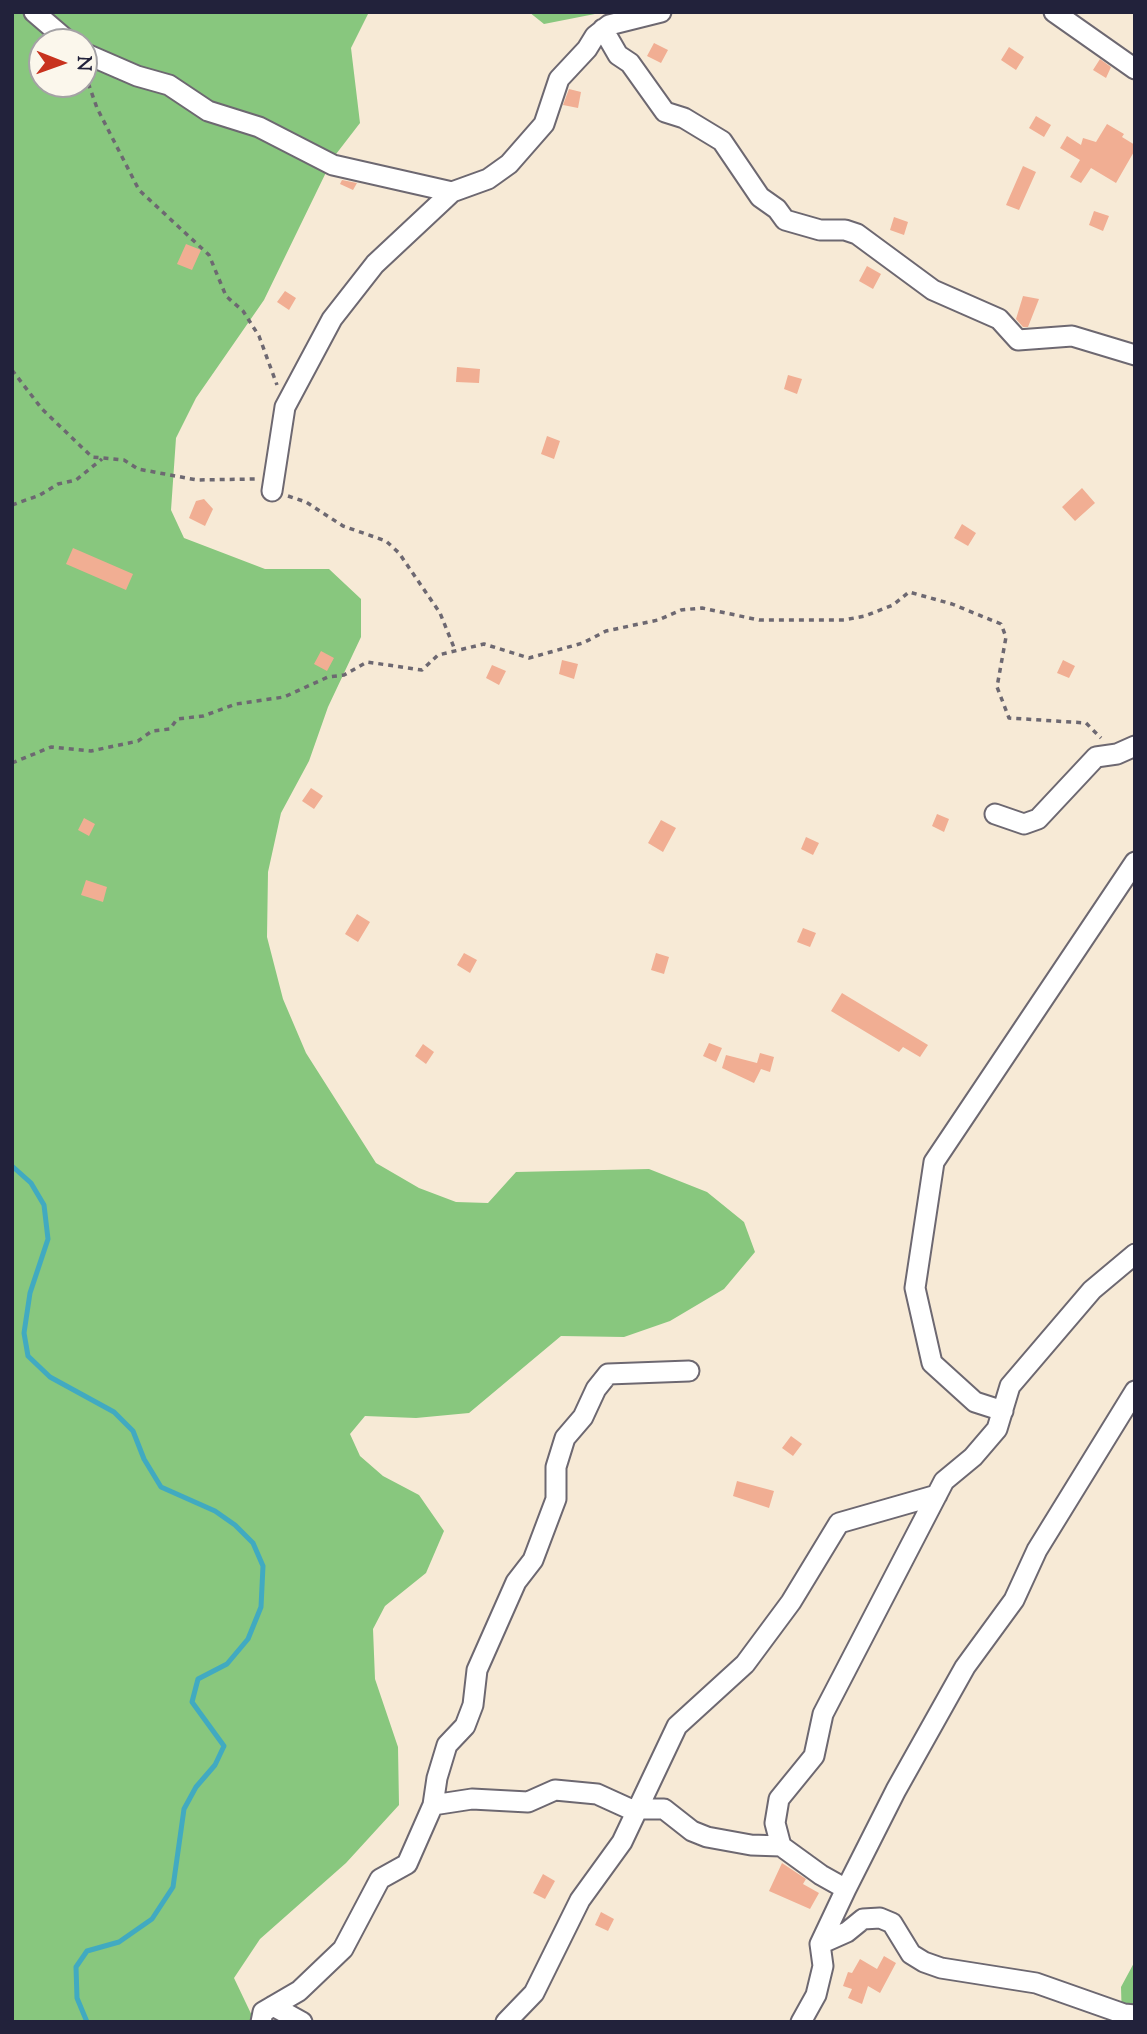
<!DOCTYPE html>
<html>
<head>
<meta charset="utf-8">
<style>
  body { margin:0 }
  #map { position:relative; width:1147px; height:2034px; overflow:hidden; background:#f7ead6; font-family:"Sorts Mill Goudy",serif }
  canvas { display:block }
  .frame { position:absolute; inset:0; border:14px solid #22223b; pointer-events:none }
  .north { position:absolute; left:28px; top:28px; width:70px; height:70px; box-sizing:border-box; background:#fbf7ec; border:2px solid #a4a2a5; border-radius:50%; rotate:91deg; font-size:19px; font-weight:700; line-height:28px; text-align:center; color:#22223b }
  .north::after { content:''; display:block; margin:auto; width:24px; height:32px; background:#c8321e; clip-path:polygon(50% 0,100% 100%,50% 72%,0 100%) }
</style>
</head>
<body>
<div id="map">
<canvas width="1147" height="2034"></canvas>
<div class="frame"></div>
<div class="north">N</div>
</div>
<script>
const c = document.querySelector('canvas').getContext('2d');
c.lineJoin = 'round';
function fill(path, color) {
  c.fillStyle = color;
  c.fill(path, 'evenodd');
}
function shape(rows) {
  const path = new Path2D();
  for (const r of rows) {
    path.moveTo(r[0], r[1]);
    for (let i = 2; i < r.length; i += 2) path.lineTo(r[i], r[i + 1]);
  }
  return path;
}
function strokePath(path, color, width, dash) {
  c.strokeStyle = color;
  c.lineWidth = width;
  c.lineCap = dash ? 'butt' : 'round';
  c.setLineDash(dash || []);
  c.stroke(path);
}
fill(shape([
  [12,12,369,12,351,48,360,123,333,158,264,300,196,398,176,438,171,510,184,538,265,569,329,569,361,599,361,637,328,707,309,761,281,813,268,872,267,937,283,999,306,1053,376,1163,419,1188,456,1202,488,1203,516,1172,649,1169,707,1192,744,1222,755,1252,724,1289,670,1321,624,1337,561,1336,469,1413,416,1418,365,1416,350,1434,360,1456,383,1476,419,1495,444,1531,426,1573,385,1606,373,1629,375,1679,398,1747,399,1805,346,1863,260,1939,234,1978,255,2022,12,2022],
  [42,42,84,42,84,84,42,84],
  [529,12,605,12,544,24],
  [1135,1961,1135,2022,1122,2022,1121,1987]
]), '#88c77e');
strokePath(shape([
  [12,1166,31,1183,44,1205,48,1239,30,1293,24,1333,28,1356,50,1377,114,1412,133,1431,144,1459,161,1487,215,1511,235,1525,253,1543,263,1566,261,1607,248,1639,227,1664,198,1679,192,1702,224,1746,215,1765,196,1787,184,1809,173,1887,152,1919,119,1942,87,1951,76,1967,77,1998,87,2022]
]), '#41aac1', 5);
fill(shape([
  [654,43,668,50,661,63,647,56],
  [1009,47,1024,57,1016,70,1001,60],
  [1100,59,1111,67,1106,78,1093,70],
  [569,89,581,92,578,108,563,105],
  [1036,116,1051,125,1044,137,1029,128],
  [1107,124,1124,134,1122,137,1135,145,1135,150,1116,183,1091,168,1081,183,1070,177,1080,160,1060,148,1067,136,1081,145,1083,138,1096,142],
  [1023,166,1036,172,1019,210,1006,205],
  [342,180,357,183,353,190,340,184],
  [1094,211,1109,216,1103,231,1089,225],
  [894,217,908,222,904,235,890,230],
  [186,244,201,250,192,270,177,264],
  [867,266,881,274,873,289,859,281],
  [285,291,296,298,289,310,277,302],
  [1023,296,1039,299,1028,327,1023,327,1016,319],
  [457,367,480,369,479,383,456,382],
  [788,375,802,379,797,394,784,389],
  [547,436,560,441,554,459,541,454],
  [1082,488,1095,503,1075,521,1062,507],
  [204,499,213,509,205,526,189,518,196,501],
  [962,524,976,533,968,546,954,538],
  [73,548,133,574,126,590,66,564],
  [321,651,334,658,327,671,314,664],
  [562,660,578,664,574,679,559,674],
  [1063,660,1075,666,1069,678,1057,673],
  [492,665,506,671,499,685,486,678],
  [311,788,323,796,314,809,302,801],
  [937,814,949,819,944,832,932,826],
  [84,818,95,824,89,836,78,830],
  [661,820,676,828,663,852,648,843],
  [806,837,819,843,813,855,801,849],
  [86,880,107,887,103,902,81,895],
  [357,914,370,922,358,942,345,934],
  [803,928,816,933,810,947,797,942],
  [464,953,477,960,470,973,457,965],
  [656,953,669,957,664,974,651,970],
  [842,993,928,1045,920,1057,903,1047,899,1052,831,1011],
  [709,1043,722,1048,716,1062,703,1056],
  [423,1044,434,1052,426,1064,415,1056],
  [760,1053,774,1057,770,1072,761,1069,754,1083,722,1068,726,1055,757,1063],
  [791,1436,802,1444,793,1456,782,1448],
  [737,1481,774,1491,769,1508,733,1496],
  [782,1863,806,1879,803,1884,819,1893,810,1909,769,1891],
  [543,1874,555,1881,545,1899,533,1893],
  [601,1912,614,1919,608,1931,595,1925],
  [884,1956,896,1963,880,1993,868,1986,862,2004,848,1998,852,1989,843,1986,848,1972,852,1973,860,1959,877,1969]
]), '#f1ae93');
const street = shape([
  [34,12,69,42],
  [1054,12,1135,69],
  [603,29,618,55,630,63,665,112,684,118,722,141,760,197,777,209,785,220,820,230,845,230,857,234,933,290,999,319,1018,340,1072,336,1135,355],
  [84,53,137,76,169,85,208,111,259,127,333,165,452,192],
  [272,491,285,407,332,319,375,264,452,192,488,179,509,164,544,124,559,79,587,49,595,36,609,25,661,12],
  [995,814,1024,824,1038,819,1096,757,1117,754,1135,746],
  [1003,1411,975,1402,932,1363,915,1288,934,1162,1135,862],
  [433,1805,472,1799,528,1802,555,1790,597,1794,630,1809,664,1809,692,1831,707,1837,751,1845,781,1846],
  [846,1889,896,1790,965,1667,1014,1600,1037,1550,1135,1391],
  [820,1944,847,1932,863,1919,880,1918,892,1923,911,1954,924,1962,941,1968,1036,1983,1124,2014,1135,2015],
  [273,2006,302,2022],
  [261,2022,263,2012,299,1991,343,1949,380,1879,407,1864,433,1805,437,1778,447,1745,465,1726,473,1705,477,1670,516,1582,533,1560,556,1499,556,1467,565,1438,583,1417,596,1389,608,1374,689,1371],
  [506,2022,534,1993,580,1900,622,1842,677,1726,745,1664,791,1602,839,1523,937,1495],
  [801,2022,816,1995,823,1966,820,1944,846,1889,821,1875,781,1846,775,1823,779,1799,814,1756,823,1714,944,1481,973,1457,997,1429,1010,1386,1092,1290,1135,1254]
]);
strokePath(street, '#6d6871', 23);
strokePath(shape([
  [85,74,97,108,139,190,209,255,226,296,243,311,259,336,277,385],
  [12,370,42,409,92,457,124,460,138,469,197,480,255,479],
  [288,496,306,502,343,526,386,541,399,553,440,613,455,650],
  [12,505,40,495,58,484,76,480,102,459],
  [12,763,51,747,91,751,138,741,152,731,170,729,177,719,203,716,236,704,284,697,328,677,344,675,367,662,422,670,438,655,484,644,529,658,583,643,606,631,658,620,681,610,702,608,759,620,844,620,865,616,893,605,909,592,952,604,1001,624,1006,637,997,687,1009,718,1086,723,1101,738]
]), '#6d6871', 3.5, [5, 5]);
strokePath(street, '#fff', 19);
</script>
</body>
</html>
